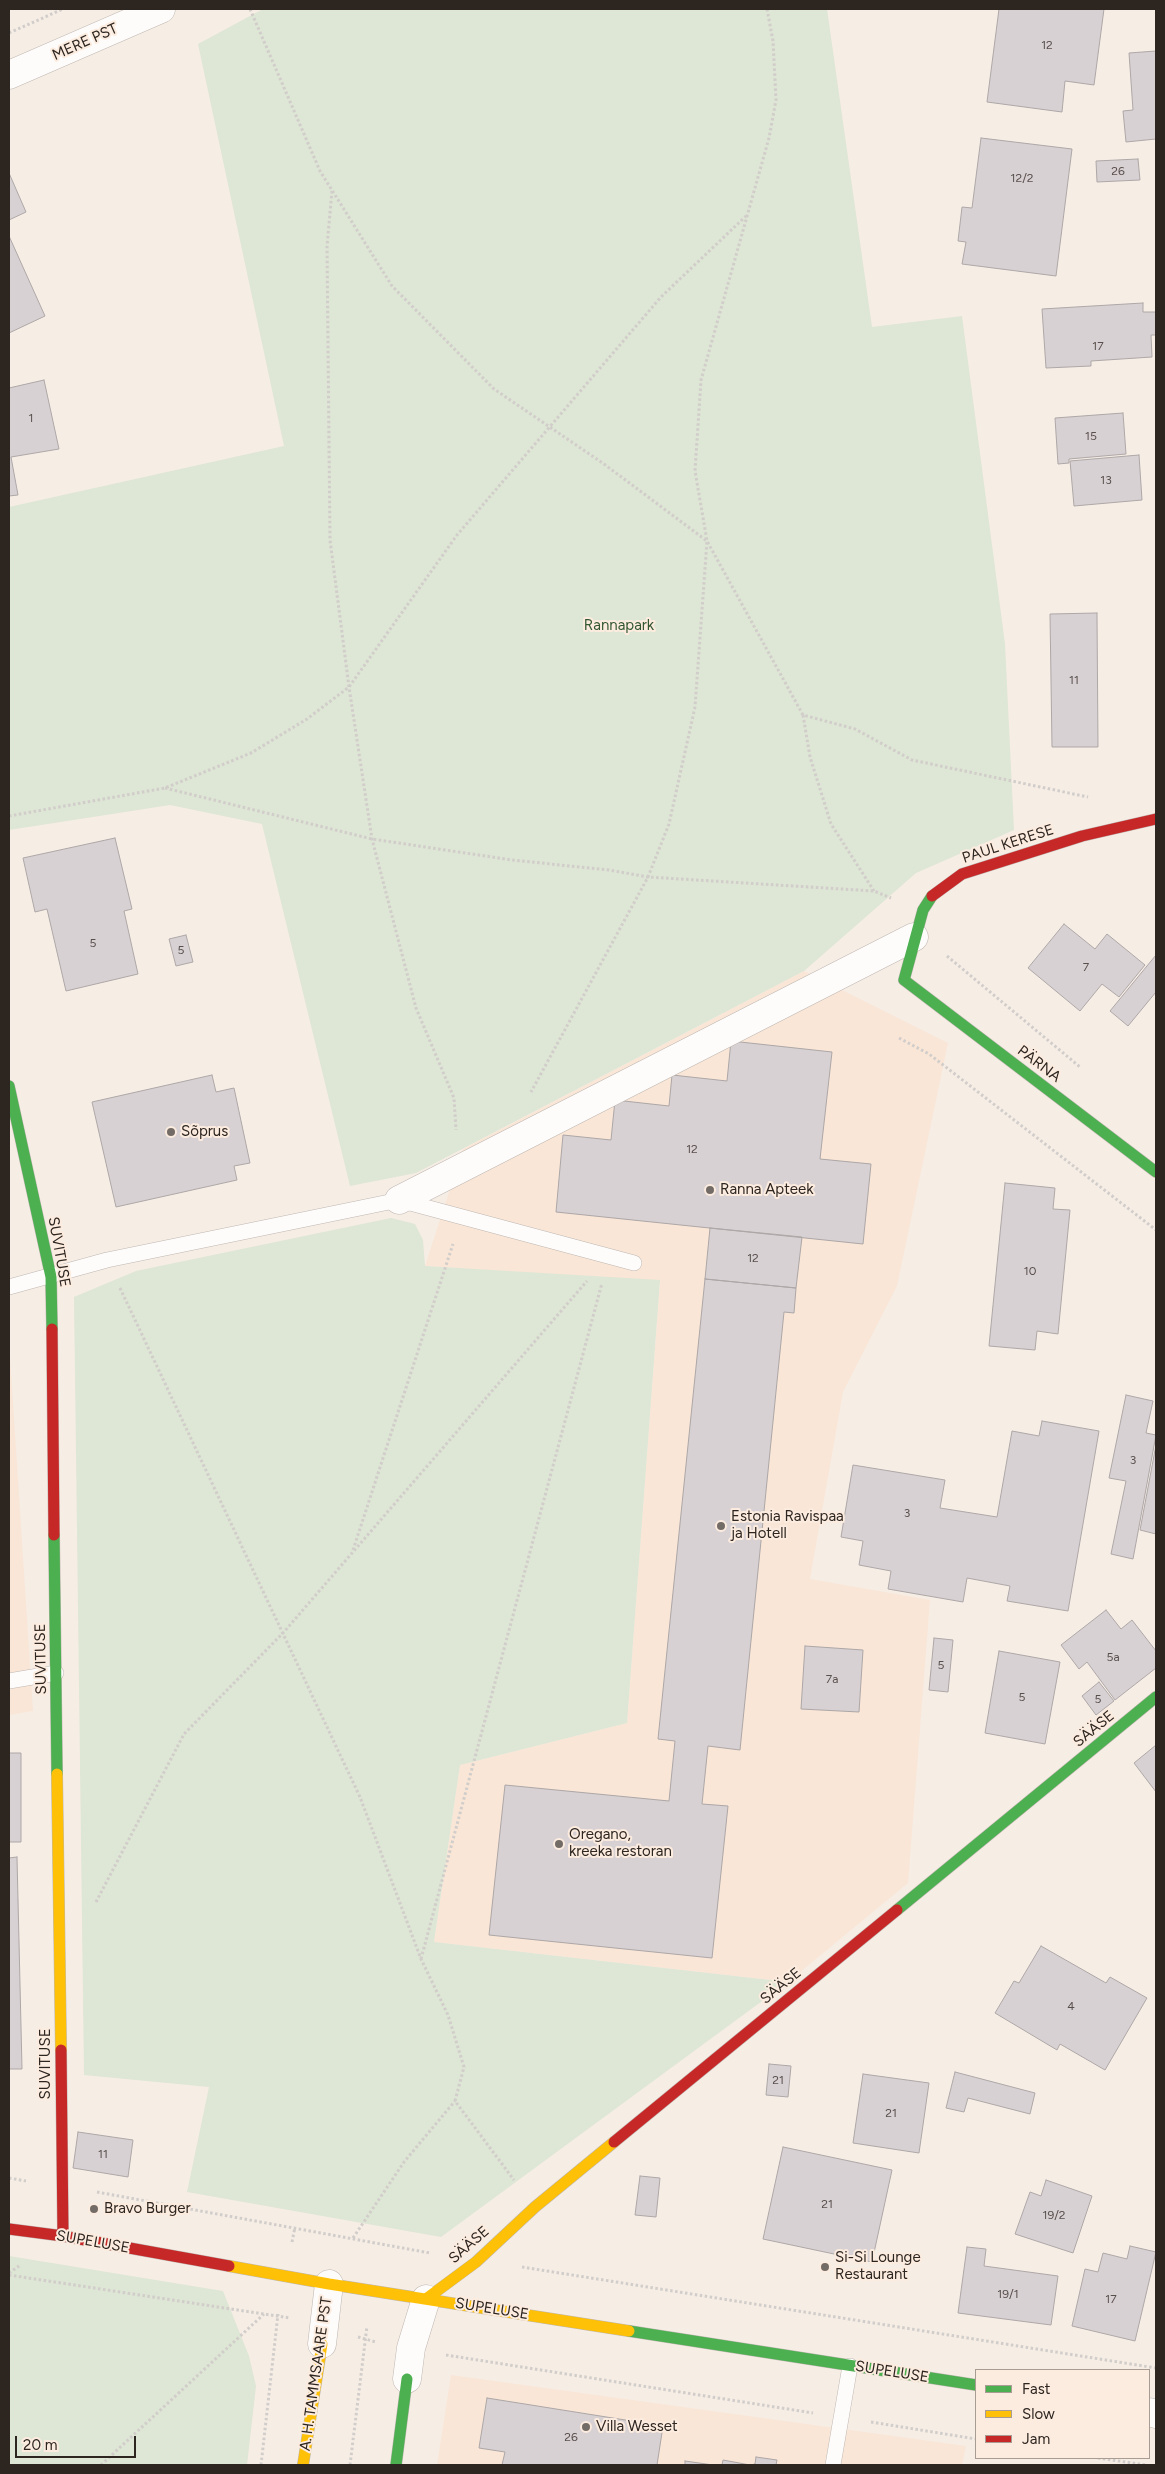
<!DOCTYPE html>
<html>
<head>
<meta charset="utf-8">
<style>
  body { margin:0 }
  #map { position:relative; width:1165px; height:2474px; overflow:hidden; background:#f6ede5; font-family:Figtree,sans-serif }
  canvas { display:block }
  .frame { position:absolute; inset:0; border:10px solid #2d2520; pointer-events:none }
  .legend { position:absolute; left:975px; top:2369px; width:175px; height:90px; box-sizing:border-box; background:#fcecdf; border:1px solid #a99c93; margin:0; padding:6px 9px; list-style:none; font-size:15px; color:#2d2520 }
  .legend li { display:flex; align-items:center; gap:10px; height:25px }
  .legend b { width:25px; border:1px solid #a99c93 }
  .scale { position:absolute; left:15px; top:2436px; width:121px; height:22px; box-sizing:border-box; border:2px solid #2d2520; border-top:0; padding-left:6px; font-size:15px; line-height:18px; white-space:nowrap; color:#2d2520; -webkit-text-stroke:4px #fcecdf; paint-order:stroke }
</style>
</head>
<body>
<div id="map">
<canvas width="1165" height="2474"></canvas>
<div class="frame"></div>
<ul class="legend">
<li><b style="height:6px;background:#4caf50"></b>Fast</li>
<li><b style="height:6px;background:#ffc107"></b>Slow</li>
<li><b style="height:6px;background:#c62828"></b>Jam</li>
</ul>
<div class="scale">20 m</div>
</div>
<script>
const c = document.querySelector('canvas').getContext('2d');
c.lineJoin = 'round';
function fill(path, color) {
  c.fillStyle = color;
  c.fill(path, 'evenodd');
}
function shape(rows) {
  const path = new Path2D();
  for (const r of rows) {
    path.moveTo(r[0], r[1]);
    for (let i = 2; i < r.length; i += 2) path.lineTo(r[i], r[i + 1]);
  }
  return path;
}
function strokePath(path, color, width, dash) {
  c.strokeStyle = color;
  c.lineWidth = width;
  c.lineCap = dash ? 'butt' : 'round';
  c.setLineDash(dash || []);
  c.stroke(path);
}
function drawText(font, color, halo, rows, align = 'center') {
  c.font = font + ' Figtree,sans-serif';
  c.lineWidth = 4;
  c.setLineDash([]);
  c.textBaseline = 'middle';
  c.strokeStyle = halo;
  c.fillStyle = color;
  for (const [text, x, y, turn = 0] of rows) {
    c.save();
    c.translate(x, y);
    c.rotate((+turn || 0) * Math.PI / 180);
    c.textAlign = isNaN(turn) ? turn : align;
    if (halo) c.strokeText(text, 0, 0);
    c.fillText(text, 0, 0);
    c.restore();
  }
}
fill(shape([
  [804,971,948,1043,897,1286,843,1392,810,1579,930,1600,908,1883,788,1982,434,1942,460,1765,627,1723,660,1281,425,1266,463,1149],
  [9,1341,33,1711,9,1715],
  [451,2375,966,2446,962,2465,437,2465]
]), '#f9e6d7');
fill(shape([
  [263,9,827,9,872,327,962,316,1005,644,1014,830,916,873,804,971,416,1173,350,1186,262,824,170,805,9,830,9,507,284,446,198,44],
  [391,1218,415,1224,423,1240,425,1266,660,1280,627,1723,460,1765,434,1942,788,1982,441,2237,187,2192,209,2087,84,2075,74,1297,136,1271],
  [9,2256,223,2291,249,2356,256,2386,247,2465,9,2465]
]), '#dee6d5');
const building = shape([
  [999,9,1104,9,1094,85,1065,81,1062,112,987,102,999,9],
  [1156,51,1156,139,1126,142,1123,111,1133,110,1129,53,1156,51],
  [981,138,1072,149,1056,276,962,264,966,242,958,241,962,207,972,208,981,138],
  [1138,159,1140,180,1097,182,1096,161,1138,159],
  [9,173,26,212,9,220,9,173],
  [9,236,45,316,9,333,9,236],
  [1143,303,1143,312,1156,312,1156,335,1151,335,1152,357,1091,361,1091,366,1046,368,1042,309,1143,303],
  [44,380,59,449,11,457,18,495,9,496,9,388,44,380],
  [1123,413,1126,454,1069,459,1069,463,1058,464,1055,418,1123,413],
  [1139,455,1142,500,1074,506,1070,461,1139,455],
  [1097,613,1098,747,1052,747,1050,614,1097,613],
  [115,838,132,909,124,911,138,974,66,991,47,909,35,912,23,858,115,838],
  [1064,924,1095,949,1107,934,1145,965,1119,997,1102,984,1080,1011,1028,968,1064,924],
  [186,935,193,962,176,966,169,939,186,935],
  [1156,955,1156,992,1128,1026,1110,1011,1156,955],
  [731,1041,832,1052,820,1159,871,1164,863,1244,556,1212,563,1135,611,1140,615,1100,669,1106,672,1075,727,1081,731,1041],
  [212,1075,216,1092,234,1088,250,1163,234,1166,237,1180,116,1207,92,1102,212,1075],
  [1005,1183,1055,1188,1053,1209,1070,1210,1058,1334,1037,1331,1035,1350,989,1346,1005,1183],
  [710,1228,802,1237,796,1288,705,1279,710,1228],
  [705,1279,796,1288,794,1313,784,1312,740,1750,708,1746,702,1804,728,1806,712,1958,489,1935,505,1785,669,1801,675,1741,658,1739,705,1279],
  [1126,1395,1153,1401,1146,1433,1156,1435,1133,1559,1111,1554,1126,1481,1109,1478,1126,1395],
  [1042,1421,1099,1431,1068,1611,1007,1601,1010,1586,967,1578,963,1602,888,1589,891,1571,859,1565,863,1541,841,1537,853,1465,945,1480,940,1508,997,1517,1012,1431,1039,1436,1042,1421],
  [1156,1445,1156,1534,1140,1530,1156,1445],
  [1106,1610,1121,1629,1132,1620,1156,1651,1156,1668,1115,1700,1087,1662,1079,1669,1061,1645,1106,1610],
  [934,1638,953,1640,948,1692,929,1690,934,1638],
  [805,1646,863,1650,859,1712,801,1709,805,1646],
  [999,1651,1060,1662,1045,1744,985,1733,999,1651],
  [1099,1682,1114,1701,1096,1715,1082,1696,1099,1682],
  [1156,1745,1156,1792,1134,1763,1156,1745],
  [9,1753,21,1753,21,1842,9,1842,9,1753],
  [17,1857,22,2069,9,2069,9,1858,17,1857],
  [1041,1946,1106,1983,1110,1977,1147,1998,1105,2070,1060,2044,1057,2050,995,2013,1014,1981,1019,1983,1041,1946],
  [769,2064,791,2066,788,2097,766,2095,769,2064],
  [955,2072,1035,2093,1030,2114,968,2098,964,2112,946,2108,955,2072],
  [863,2074,929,2083,919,2153,853,2143,863,2074],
  [78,2132,133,2140,128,2177,73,2168,78,2132],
  [783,2147,892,2170,872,2262,763,2239,783,2147],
  [640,2176,660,2178,656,2217,635,2215,640,2176],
  [1046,2180,1092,2196,1073,2253,1015,2234,1030,2192,1041,2196,1046,2180],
  [1130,2246,1156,2252,1135,2341,1072,2326,1085,2269,1098,2272,1103,2253,1127,2259,1130,2246],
  [967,2247,986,2249,984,2266,1058,2276,1051,2325,958,2313,967,2247],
  [487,2398,663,2426,657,2465,502,2465,505,2452,479,2448,487,2398],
  [756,2457,777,2460,776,2465,722,2465,723,2460,750,2465,755,2464,756,2457],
  [685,2461,713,2465,685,2465,685,2461]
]);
fill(building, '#d8d1d3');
strokePath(building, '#ada7a7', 1);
const lane = shape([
  [9,1287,107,1260,399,1200,634,1263],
  [9,1681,56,1673],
  [833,2465,850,2366]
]);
const street = shape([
  [9,75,161,9],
  [399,1200,914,937],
  [322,2344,329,2284],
  [407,2379,411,2348,426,2299],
  [1149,2412,1156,2414]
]);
const fast = shape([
  [932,896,923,910,904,980,1156,1172],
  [9,1086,51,1277,52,1329],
  [54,1535,57,1774],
  [897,1910,1156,1697],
  [629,2331,976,2385],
  [396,2465,407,2379]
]);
const slow = shape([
  [57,1774,61,2050],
  [229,2266,329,2284,629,2331],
  [426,2299,476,2262,535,2207,614,2142],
  [303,2465,322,2344]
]);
const jam = shape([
  [932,896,962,874,1082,836,1156,819],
  [52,1329,54,1535],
  [61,2050,63,2236],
  [614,2142,897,1910],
  [9,2229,63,2236,229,2266]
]);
strokePath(lane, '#beb7b1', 16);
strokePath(street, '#beb7b1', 29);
strokePath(fast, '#beb7b1', 12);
strokePath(slow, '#beb7b1', 12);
strokePath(jam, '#beb7b1', 12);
strokePath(shape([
  [250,9,320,171,392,286,494,389,604,464,707,541,695,707,669,824,648,877,531,1092],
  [767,9,773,41,776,100,769,138,701,380,695,471,707,541,803,715,855,729,912,760,1088,797],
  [9,33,63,9],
  [332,191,327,246,330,540,349,687,372,839,416,1008,454,1098,456,1130],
  [803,715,810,757,831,824,874,891],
  [165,788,372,839,512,860,609,870,648,877,874,891,891,898],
  [9,816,165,788,251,753,307,719,349,687,457,535,661,297,746,216],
  [947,956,1080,1067],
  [899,1038,929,1054,1156,1230],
  [120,1288,360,1797,421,1959,448,2015,464,2067,455,2101,514,2180],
  [353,1550,453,1244],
  [96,1902,184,1734,283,1633,587,1281],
  [421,1959,602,1283],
  [9,2178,26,2181],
  [97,2192,430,2253],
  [353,2238,404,2162,455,2101],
  [292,2242,295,2227],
  [522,2267,1156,2368],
  [9,2273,19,2266],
  [9,2275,290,2318],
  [358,2337,376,2342],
  [446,2355,813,2413],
  [871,2422,976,2439],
  [1098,2458,1146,2465],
  [101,2465,264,2314],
  [261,2465,278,2314],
  [350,2465,367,2326]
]), '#d1cdca', 3, [2.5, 2.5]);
strokePath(lane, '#fefcfb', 15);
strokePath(street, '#fefcfb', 28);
strokePath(fast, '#4caf50', 11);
strokePath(slow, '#ffc107', 11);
strokePath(jam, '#c62828', 11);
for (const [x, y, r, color] of [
  [171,1132,5,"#736b65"],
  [710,1190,5,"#736b65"],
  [721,1526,5,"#736b65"],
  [559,1844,5,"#736b65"],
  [94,2209,5,"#736b65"],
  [825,2267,5,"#736b65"],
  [586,2427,5,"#736b65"]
]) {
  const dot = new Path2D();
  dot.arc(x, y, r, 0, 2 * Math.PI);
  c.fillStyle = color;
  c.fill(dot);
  strokePath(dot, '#fcecdf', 2);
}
drawText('12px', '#58504d', null, [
  ["12",1047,45],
  ["26",1118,171],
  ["12/2",1022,178],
  ["17",1098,346],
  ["1",31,418],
  ["15",1091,436],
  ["13",1106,480],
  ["11",1074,680],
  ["5",93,943],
  ["5",181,950],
  ["7",1086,967],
  ["12",692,1149],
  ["12",753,1258],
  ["10",1030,1271],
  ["3",1133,1460],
  ["3",907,1513],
  ["5a",1113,1657],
  ["5",941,1665],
  ["7a",832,1679],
  ["5",1022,1697],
  ["5",1098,1699],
  ["4",1071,2006],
  ["21",778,2080],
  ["21",891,2113],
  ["11",103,2154],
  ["21",827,2204],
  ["19/2",1054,2215],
  ["19/1",1008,2294],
  ["17",1111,2299],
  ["26",571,2437]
]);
drawText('15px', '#2d2520', '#fcecdf', [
  ["MERE PST",85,42,-24],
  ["PAUL KERESE",1008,844,-18],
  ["PÄRNA",1039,1064,37],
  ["SUVITUSE",59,1252,80],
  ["SUVITUSE",41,1659,-91],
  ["SÄÄSE",1094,1729,-39],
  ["SÄÄSE",781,1986,-39],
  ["SUVITUSE",46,2064,-90],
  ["SUPELUSE",93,2242,10],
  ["SÄÄSE",469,2245,-41],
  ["SUPELUSE",492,2309,9],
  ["SUPELUSE",892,2372,9],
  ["A. H. TAMMSAARE PST",316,2374,-82]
]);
drawText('15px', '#335831', '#fcecdf', [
  ["Rannapark",619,626]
]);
drawText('15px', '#2d2520', '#fcecdf', [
  ["Sõprus",181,1132],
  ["Ranna Apteek",720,1190],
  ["Estonia Ravispaa",731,1517],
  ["ja Hotell",731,1534],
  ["Oregano,",569,1835],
  ["kreeka restoran",569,1852],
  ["Bravo Burger",104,2209],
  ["Si-Si Lounge",835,2258],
  ["Restaurant",835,2275],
  ["Villa Wesset",596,2427]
], 'left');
</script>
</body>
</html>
